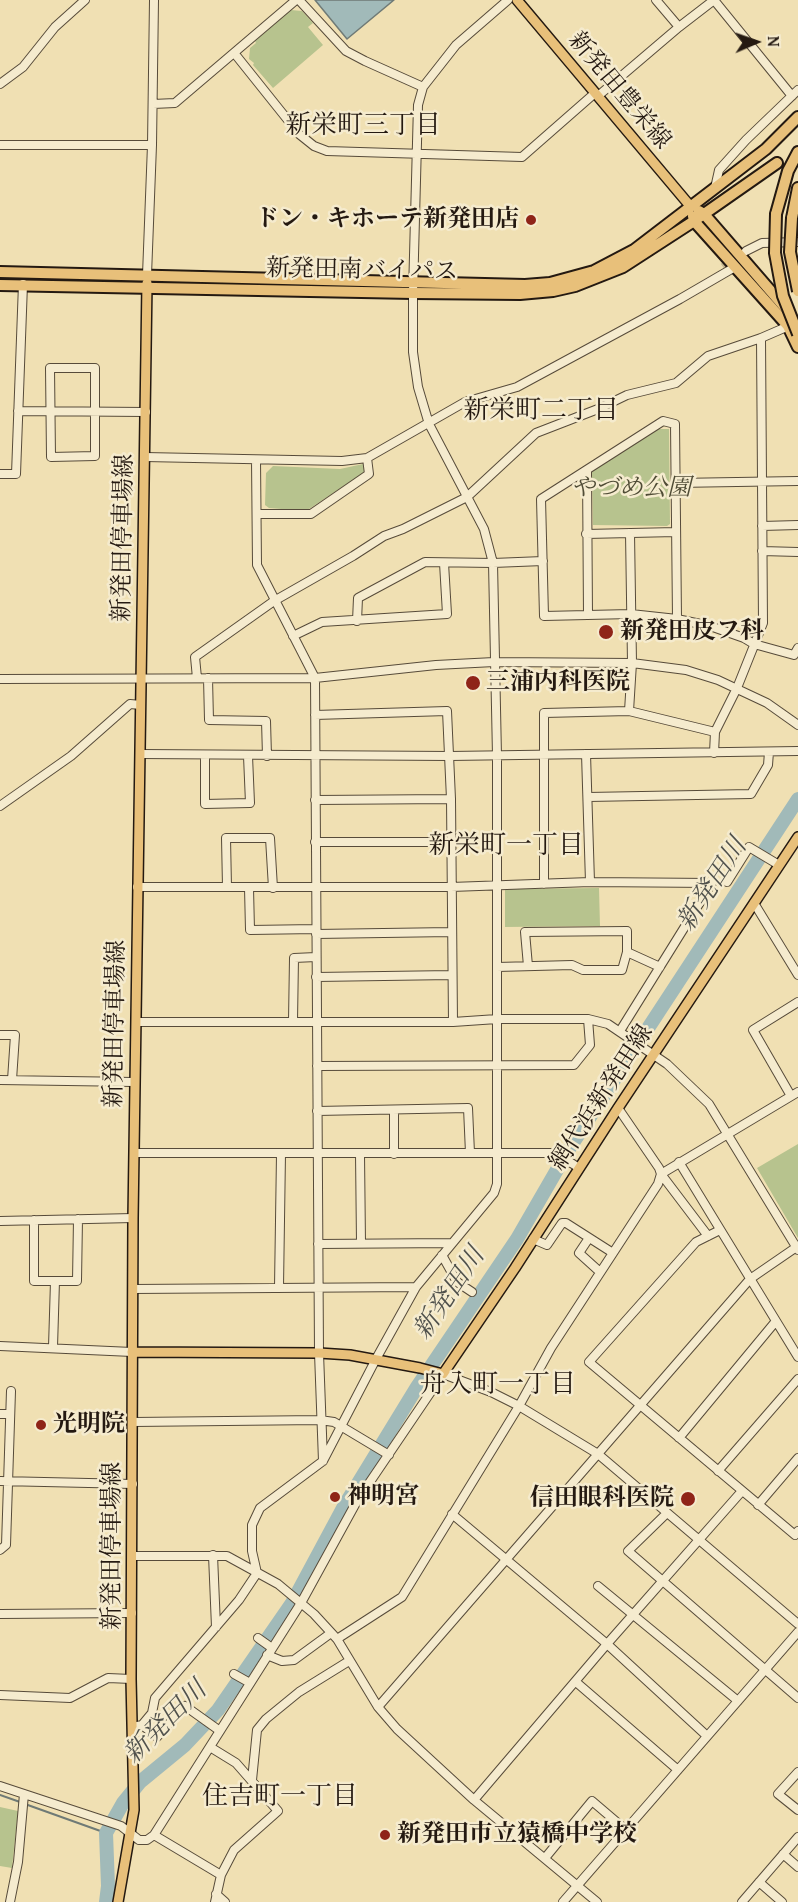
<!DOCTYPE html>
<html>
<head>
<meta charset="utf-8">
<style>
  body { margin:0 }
  #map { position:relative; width:798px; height:1902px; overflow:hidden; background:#f0e0b3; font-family:"Gentium Book Plus",serif }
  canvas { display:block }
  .north { position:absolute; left:726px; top:12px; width:60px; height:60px; -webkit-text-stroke:4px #f5ebce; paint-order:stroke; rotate:88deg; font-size:16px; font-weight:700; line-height:24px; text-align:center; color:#241911 }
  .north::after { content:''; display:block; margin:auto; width:21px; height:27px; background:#241911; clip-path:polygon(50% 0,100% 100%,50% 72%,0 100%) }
</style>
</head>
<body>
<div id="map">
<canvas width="798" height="1902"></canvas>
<div class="north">N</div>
</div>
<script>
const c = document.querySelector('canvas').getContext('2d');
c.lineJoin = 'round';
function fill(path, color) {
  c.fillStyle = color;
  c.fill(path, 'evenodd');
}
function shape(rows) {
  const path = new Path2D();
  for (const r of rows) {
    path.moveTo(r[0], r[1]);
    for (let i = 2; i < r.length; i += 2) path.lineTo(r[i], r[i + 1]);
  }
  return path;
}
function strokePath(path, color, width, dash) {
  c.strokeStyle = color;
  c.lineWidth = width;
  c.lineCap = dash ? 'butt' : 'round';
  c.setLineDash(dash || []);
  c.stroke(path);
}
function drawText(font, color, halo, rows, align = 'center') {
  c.font = font + ' "Gentium Book Plus","Noto Serif JP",serif';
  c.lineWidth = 5;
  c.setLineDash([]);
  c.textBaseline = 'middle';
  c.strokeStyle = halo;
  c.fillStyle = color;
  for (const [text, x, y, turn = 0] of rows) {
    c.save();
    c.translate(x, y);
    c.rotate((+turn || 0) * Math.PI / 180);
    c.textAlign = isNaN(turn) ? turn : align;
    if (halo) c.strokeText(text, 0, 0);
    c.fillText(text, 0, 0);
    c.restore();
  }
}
fill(shape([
  [291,10,302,11,313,23,308,27,323,45,273,88,253,65,254,63,249,59,250,48,256,43,255,41],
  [656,429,669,429,670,524,667,526,593,525,592,471],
  [363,464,366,467,365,472,306,511,269,508,265,505,266,473,273,466,340,469],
  [599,888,600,926,505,927,505,889],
  [798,1144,798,1238,757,1168],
  [0,1807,18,1811,12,1868,0,1866]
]), '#b7c38e');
const water = shape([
  [315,0,394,0,347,39,315,0]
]);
fill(water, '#a1bab9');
strokePath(water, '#6f7a76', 1.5);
strokePath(shape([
  [0,1795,20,1802],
  [25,1804,106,1833]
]), '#6f7a76', 2);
strokePath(shape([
  [106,1902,108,1886,106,1833,123,1803,140,1782,185,1745,218,1710,292,1603,343,1508,417,1387,517,1239,569,1149,798,799]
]), '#a1bab9', 14);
strokePath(shape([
  [723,267,735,259]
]), '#c7b893', 8, [8, 4]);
const minor = shape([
  [299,0,346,51,365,61,423,87],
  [656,0,679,27],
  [235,54,299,134,314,146,327,151,522,157,595,93],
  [0,84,23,67,55,27,85,0],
  [598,96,679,27,714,0,792,96],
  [153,104,175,103,296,0],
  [0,145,152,145],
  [715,188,719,170,746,140,798,90],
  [746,251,762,243,798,242],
  [147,275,152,145,154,0],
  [50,368,95,368,95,456,51,457,50,368],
  [18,411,146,412],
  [145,457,342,461,367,458,465,402,517,387,680,299,735,267],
  [256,460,257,565,315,678,319,1353,323,1461],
  [587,470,588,615],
  [0,474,16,474,23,284],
  [676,483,798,481],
  [257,514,311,514,369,474,367,458],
  [762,526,798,525],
  [586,534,676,532],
  [762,551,798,552],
  [677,619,675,424,663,421,541,499,544,616,631,614,677,619,710,626,744,638,754,644,794,655,798,648],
  [357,621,358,598,425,562,493,563,543,561],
  [293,636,322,622,447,614,444,563],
  [197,678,195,657,274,601,353,556,384,536,403,529,467,497,536,433,598,409,627,395,676,383,708,356,761,338,791,325],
  [208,678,209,720,266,721,267,756],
  [0,679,315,678,436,665,494,662,632,663,686,670,718,680,767,703,798,725],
  [629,711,632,663,630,533],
  [315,715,447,711,451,799,453,1022],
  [714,753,715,732,737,688,763,623,761,338],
  [140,754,450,756,798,751],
  [586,754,590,882],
  [205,755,205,804,250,803,248,756],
  [588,797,751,794,768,765,769,752],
  [315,800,451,799],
  [0,806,71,756,130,704,141,705],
  [315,842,451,842],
  [727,882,749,847,779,865],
  [544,884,544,713,629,711,715,732],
  [137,887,451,887,590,882,712,883],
  [227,887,226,838,270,838,273,888],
  [249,888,250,930,316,929],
  [754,903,798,975],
  [316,934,451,932],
  [528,966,525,932,627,931,627,952],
  [497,967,572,965,583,970,622,970,627,952,660,967],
  [316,977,452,975],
  [293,1021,294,958,316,957],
  [136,1022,453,1022,497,1019,588,1019,608,1024,667,1064,709,1104,798,1250],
  [620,1031,712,883],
  [0,1035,15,1035,12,1080],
  [317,1066,574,1065,590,1045,588,1019],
  [0,1080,134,1082],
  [791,1096,753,1030,798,1002],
  [618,1108,659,1168,661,1174,708,1236],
  [394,1110,394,1154],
  [317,1111,468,1108,470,1153],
  [134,1153,556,1153,579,1168],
  [360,1154,361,1243],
  [679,1162,798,1357],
  [34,1220,34,1281,77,1281,78,1219],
  [0,1221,133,1218],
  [720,1230,696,1242,589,1362,795,1535,798,1531],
  [589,1238,579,1253,600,1272],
  [533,1239,547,1245,562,1223,566,1223,613,1253],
  [318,1244,452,1243],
  [442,1255,457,1282,472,1292],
  [279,1287,281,1154],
  [133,1289,416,1287],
  [0,1346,132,1352],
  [53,1347,55,1281],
  [0,1414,10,1414],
  [133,1422,320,1420,334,1422,389,1455],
  [679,1438,776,1321],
  [718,1471,798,1379],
  [0,1481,133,1484],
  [758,1505,798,1458],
  [667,1513,628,1551,798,1698],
  [452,1514,607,1644,707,1736],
  [0,1550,6,1545,11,1391],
  [213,1555,216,1627],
  [133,1556,227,1556,278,1584,314,1614,337,1639,378,1707,397,1729,474,1800,597,1902],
  [598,1586,738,1701],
  [0,1614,132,1613],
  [258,1638,272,1648],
  [337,1639,402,1597,519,1406,551,1348,658,1184,661,1174,798,1092],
  [267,1655,282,1661,294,1660,331,1633],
  [234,1674,250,1683],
  [576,1682,678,1770],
  [0,1695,70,1698,108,1678,131,1679],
  [378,1707,750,1279,798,1246],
  [142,1725,157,1737,185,1706,220,1731],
  [133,1727,142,1725,152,1713,155,1698,239,1600,257,1573,252,1551,252,1525,260,1508,323,1461,376,1359,416,1287,494,1193,497,1184,497,756,493,563,484,529,429,424,418,387,413,352,413,293,418,105,423,87,456,45,508,0],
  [210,1747,236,1763,278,1811,234,1850,221,1875,215,1902],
  [798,1772,778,1794,798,1810],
  [252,1780,257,1730,266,1719,299,1692,349,1661],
  [0,1786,121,1826,139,1840,147,1840,154,1835,301,1603,357,1501,443,1374,491,1392,519,1406,598,1454,798,1624],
  [474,1800,607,1644,742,1491],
  [154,1835,221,1875],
  [783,1854,798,1867],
  [545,1858,592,1801,626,1830],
  [759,1882,782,1902],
  [216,1894,225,1902],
  [10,1902,18,1862,24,1794],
  [563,1902,798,1632],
  [742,1902,798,1837]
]);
const major = shape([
  [517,0,691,207],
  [132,1352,319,1353,350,1355,420,1368,443,1374,515,1268,618,1108,798,837],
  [118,1902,134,1810,131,1679,133,1218,147,283]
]);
const highway = shape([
  [699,211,704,214,788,311],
  [776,214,788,171,798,152],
  [693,216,694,221,788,326,798,347],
  [792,218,798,188],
  [0,272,525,285,550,283,594,271,634,250,766,149,798,117],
  [0,285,413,293,520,294,553,291,575,286,623,267,694,221,777,163]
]);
strokePath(minor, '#574b3a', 10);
strokePath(major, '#241911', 12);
strokePath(highway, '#241911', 14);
strokePath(minor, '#f5ebce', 8);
strokePath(major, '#e8c07a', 9);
strokePath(highway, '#e8c07a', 10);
const highwayBridge = shape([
  [776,214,775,253,783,296,798,334],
  [792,218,790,252,798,291]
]);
strokePath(highwayBridge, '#241911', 14, []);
strokePath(highwayBridge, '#e8c07a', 10);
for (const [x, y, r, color] of [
  [531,220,6,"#8f2418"],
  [606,632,8,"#8f2418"],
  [473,683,8,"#8f2418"],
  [41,1425,6,"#8f2418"],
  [335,1497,6,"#8f2418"],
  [688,1499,8,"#8f2418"],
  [385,1835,6,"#8f2418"]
]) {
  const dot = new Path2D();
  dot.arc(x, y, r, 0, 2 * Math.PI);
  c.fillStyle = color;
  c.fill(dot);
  strokePath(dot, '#f5ebce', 2);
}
drawText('24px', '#241911', '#f5ebce', [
  ["新発田豊栄線",619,91,50],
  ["新発田南バイパス",362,271,1],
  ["新発田停車場線",124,538,-89],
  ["新発田停車場線",116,1024,-89],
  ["網代浜新発田線",602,1098,-57],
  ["新発田停車場線",113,1546,-90]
]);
drawText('bold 24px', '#241911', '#f5ebce', [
  ["ドン・キホーテ新発田店",519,220,"right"],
  ["新発田皮フ科",620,632],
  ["三浦内科医院",486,683],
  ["光明院",53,1425],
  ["神明宮",347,1497],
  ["信田眼科医院",674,1499,"right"],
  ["新発田市立猿橋中学校",397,1835]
], 'left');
drawText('italic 24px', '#504c36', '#f5ebce', [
  ["やづめ公園",631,489]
]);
drawText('26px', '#241911', '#f5ebce', [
  ["新栄町三丁目",363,126],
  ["新栄町二丁目",541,411],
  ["新栄町一丁目",506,846],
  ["舟入町一丁目",498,1385],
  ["住吉町一丁目",280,1797]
]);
drawText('italic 26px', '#50514c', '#f5ebce', [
  ["新発田川",713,885,-57],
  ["新発田川",450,1294,-56],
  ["新発田川",166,1723,-45]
]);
</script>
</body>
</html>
